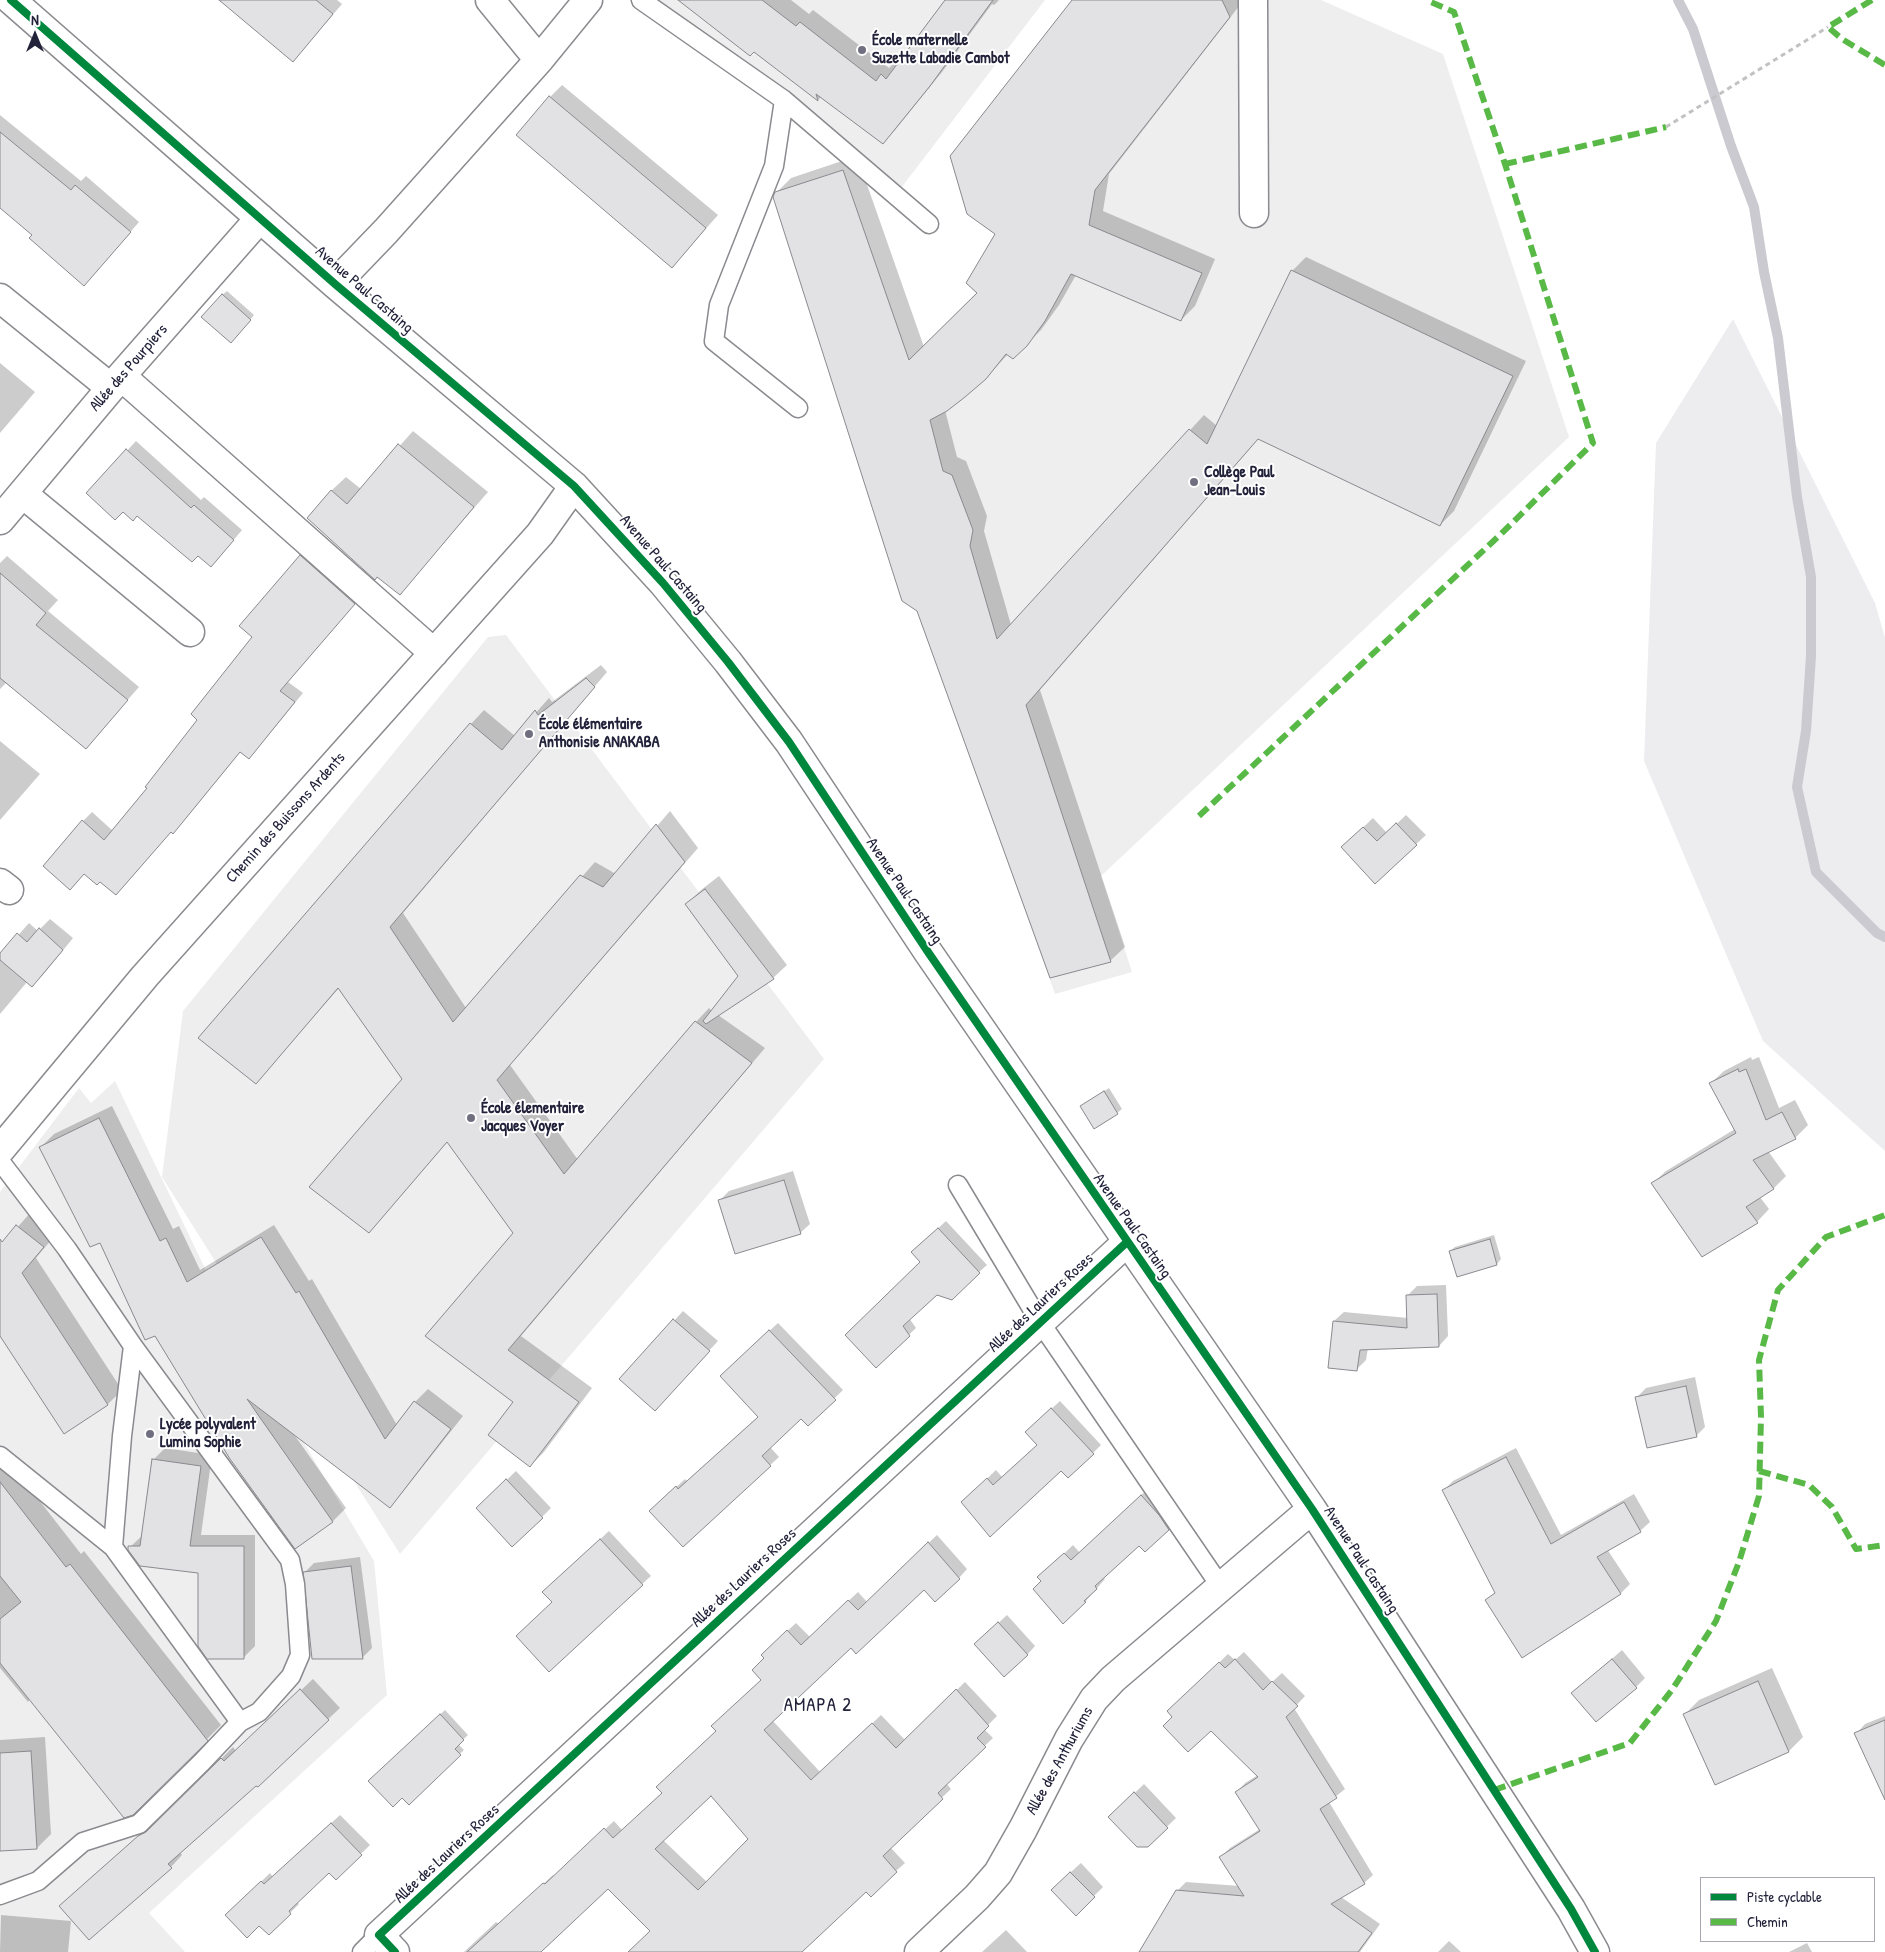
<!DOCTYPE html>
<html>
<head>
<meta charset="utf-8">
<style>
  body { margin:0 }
  #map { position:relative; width:1885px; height:1952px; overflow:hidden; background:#fff; font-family:"Patrick Hand",sans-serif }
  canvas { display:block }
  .legend { position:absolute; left:1700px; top:1877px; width:175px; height:65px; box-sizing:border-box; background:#fff; border:1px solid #a7a7b1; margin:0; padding:6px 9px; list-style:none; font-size:15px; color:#22223b }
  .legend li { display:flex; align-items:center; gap:10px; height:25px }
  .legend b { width:25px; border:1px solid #a7a7b1 }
  .north { position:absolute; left:10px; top:10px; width:50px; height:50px; -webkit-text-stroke:4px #fff; paint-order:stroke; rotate:0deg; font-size:14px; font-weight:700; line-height:20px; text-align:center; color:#22223b }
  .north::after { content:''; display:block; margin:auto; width:18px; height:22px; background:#22223b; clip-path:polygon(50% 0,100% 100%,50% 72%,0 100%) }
</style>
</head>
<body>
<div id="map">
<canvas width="1885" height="1952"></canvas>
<ul class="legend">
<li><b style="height:6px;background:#00873e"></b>Piste cyclable</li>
<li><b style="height:6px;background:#58b947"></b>Chemin</li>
</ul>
<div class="north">N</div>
</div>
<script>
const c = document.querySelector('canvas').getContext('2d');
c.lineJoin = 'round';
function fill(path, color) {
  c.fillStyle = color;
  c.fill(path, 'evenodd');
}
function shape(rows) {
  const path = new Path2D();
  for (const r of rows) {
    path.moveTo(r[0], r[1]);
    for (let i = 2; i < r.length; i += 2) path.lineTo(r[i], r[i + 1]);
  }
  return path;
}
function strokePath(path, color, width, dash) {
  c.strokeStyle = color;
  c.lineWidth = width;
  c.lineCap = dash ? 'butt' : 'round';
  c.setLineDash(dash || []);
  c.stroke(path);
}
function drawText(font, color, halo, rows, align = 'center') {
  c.font = font + ' "Patrick Hand",sans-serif';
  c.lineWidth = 4;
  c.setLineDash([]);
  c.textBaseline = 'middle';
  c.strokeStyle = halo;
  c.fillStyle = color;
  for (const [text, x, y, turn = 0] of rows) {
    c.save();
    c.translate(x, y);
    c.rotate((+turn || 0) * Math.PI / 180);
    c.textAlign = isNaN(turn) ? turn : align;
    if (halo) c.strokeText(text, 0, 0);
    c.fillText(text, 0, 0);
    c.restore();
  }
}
fill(shape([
  [652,0,1045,0,901,188],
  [1072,0,1321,0,1443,54,1569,437,1101,876,1132,972,1055,994,917,611,902,601,883,527,772,193,843,170,909,359,976,293,966,283,995,234,967,214,950,156],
  [506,635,824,1059,400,1554,162,1177,183,1011,488,637],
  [115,1081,224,1308,374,1561,387,1695,149,1913,185,1952,0,1952,0,1192,79,1088,91,1103]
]), '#eeeeef');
fill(shape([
  [1733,319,1875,603,1885,638,1885,1151,1763,1041,1644,761,1656,443]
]), '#ededef');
fill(shape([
  [235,0,337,0,342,4,302,51],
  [690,0,791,0,809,14,813,10,889,68,894,63,898,65,946,0,999,0,994,5,992,4,942,72,895,130,882,143,821,97,818,100],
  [1074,0,1243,0,1243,1,1109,174,1103,211,1215,259,1195,306,1181,320,1076,275,1059,305,1041,330,1013,358,1008,354,986,378,945,410,957,457,966,461,987,516,984,531,1011,625,1204,415,1217,426,1292,271,1306,257,1526,361,1454,511,1440,525,1259,438,1040,690,1125,947,1110,961,776,193,791,178,857,156,924,347,978,293],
  [562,85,718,215,672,267,550,97],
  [0,115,81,181,86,176,139,222,93,275,34,234,0,207],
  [227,291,254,315,235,337,222,295],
  [0,363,35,392,0,433],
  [413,431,488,492,399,594,331,491,346,477,361,489],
  [136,441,201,500,204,497,242,530,220,556,198,554,137,514,123,510,88,493],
  [309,547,363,594,288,682,303,693,258,748,249,757,241,751,182,823,171,831,125,884,83,821,92,812,113,831,148,788,199,719,253,637,300,556],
  [7,556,58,600,48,611,139,687,86,747,12,686,10,687,6,683,0,689,0,563],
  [601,665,607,672,403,913,466,1008,595,862,616,874,670,811,698,848,510,1065,578,1160,696,1022,709,1008,712,1011,739,976,687,904,701,890,719,876,787,965,773,978,718,1015,765,1048,521,1336,592,1388,544,1452,530,1466,515,1402,427,1336,515,1234,448,1141,369,1232,404,1080,339,988,256,1082,471,724,484,710,515,736,549,698,552,702],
  [0,741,40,774,0,820],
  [1406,815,1426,835,1375,882,1352,838,1373,818,1387,833],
  [50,919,73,938,43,975,32,985,27,982,0,1014,0,956,29,923,38,931],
  [1751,1057,1752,1060,1759,1057,1779,1108,1795,1100,1808,1125,1795,1138,1768,1151,1786,1176,1774,1188,1760,1197,1769,1209,1757,1222,1653,1183,1666,1171,1735,1129,1711,1083,1724,1071],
  [1109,1088,1122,1109,1117,1113,1082,1106],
  [112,1106,173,1229,179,1226,200,1270,274,1225,309,1281,312,1279,397,1425,415,1402,428,1389,463,1416,402,1493,390,1506,293,1433,346,1508,333,1521,295,1547,41,1147,54,1134],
  [793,1171,810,1224,800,1233,720,1200,729,1191],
  [31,1212,57,1233,36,1258,122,1390,108,1404,64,1432,0,1333,0,1247],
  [946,1221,987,1265,979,1272,937,1293,909,1318,916,1328,876,1366,922,1262,920,1245],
  [1494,1235,1501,1259,1497,1264,1450,1251,1455,1247],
  [1446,1285,1448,1336,1439,1346,1368,1348,1366,1360,1357,1369,1334,1321,1344,1312,1408,1318,1407,1296,1417,1286],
  [683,1311,718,1341,664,1400,621,1379],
  [778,1323,843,1390,808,1424,801,1417,770,1447,779,1457,683,1545,651,1511,685,1479,687,1481,759,1416,730,1367],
  [1695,1377,1705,1427,1696,1436,1637,1397,1646,1388],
  [1060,1401,1101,1445,1093,1453,1061,1469,971,1494,996,1470,1002,1477,1038,1445,1035,1424],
  [165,1448,212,1455,201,1535,255,1535,255,1646,243,1658,199,1572,130,1547,143,1535,153,1460],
  [1516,1448,1561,1535,1634,1494,1650,1522,1640,1531,1607,1549,1630,1584,1621,1593,1523,1656,1487,1600,1496,1591,1444,1490,1453,1481],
  [0,1450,81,1554,84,1551,221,1725,133,1814,30,1699,28,1702,0,1668],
  [516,1471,551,1508,542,1517,487,1499],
  [1150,1487,1177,1520,1168,1529,1139,1544,1103,1577,1105,1579,1085,1602,1043,1581,1048,1569,1073,1545,1080,1553],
  [609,1531,651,1576,549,1670,553,1583],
  [937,1535,967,1569,959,1578,924,1589,851,1646,772,1720,821,1773,881,1715,905,1740,965,1682,997,1716,984,1729,993,1738,946,1783,951,1789,890,1847,905,1863,896,1871,866,1890,790,1952,630,1952,651,1931,608,1887,539,1952,464,1952,496,1922,499,1924,553,1875,554,1876,614,1821,622,1830,663,1793,762,1680,766,1658,771,1646,796,1623,810,1637,858,1592,867,1602],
  [712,1794,749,1839,707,1882,663,1840],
  [360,1557,372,1648,362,1658,305,1572,314,1563],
  [1007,1615,1035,1646,1027,1655,976,1644],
  [1622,1650,1645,1678,1636,1687,1573,1693],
  [1244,1652,1272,1682,1282,1673,1305,1696,1294,1708,1345,1789,1329,1802,1373,1875,1364,1883,1341,1897,1380,1924,1360,1952,1141,1952,1177,1891,1186,1882,1240,1886,1221,1857,1230,1848,1260,1829,1237,1792,1245,1783,1258,1775,1211,1729,1174,1717,1169,1711,1228,1654,1235,1660],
  [1772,1668,1803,1737,1789,1751,1715,1783,1685,1714,1699,1700],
  [313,1679,340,1708,258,1785,257,1784,180,1852,182,1855,171,1867,89,1938,72,1895,160,1820,233,1747,236,1751],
  [445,1710,468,1735,458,1744,464,1750,409,1803,402,1796,370,1781],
  [1885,1716,1885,1761,1856,1734,1865,1724],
  [45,1737,51,1834,37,1848,0,1850,0,1740],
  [1144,1784,1176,1818,1147,1846,1110,1817],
  [340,1815,370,1845,336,1878,329,1871,297,1902,299,1904,269,1934,259,1924,227,1915,270,1873,273,1877],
  [1081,1863,1103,1887,1076,1914,1062,1880],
  [1,1915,71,1921,68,1952,0,1952],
  [1006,1930,1027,1952,982,1952],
  [1449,1941,1461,1952,1438,1952],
  [1807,1943,1812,1952,1789,1952]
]), '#0003');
strokePath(shape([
  [1678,0,1693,29,1731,146,1754,207,1764,272,1778,338,1797,497,1811,577,1811,656,1806,731,1797,787,1816,872,1877,933,1885,937]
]), '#cacad0', 10);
const building = shape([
  [219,0,316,0,333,14,293,62,219,0],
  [678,0,762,0,796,26,800,22,876,81,881,74,886,79,945,0,993,0,930,86,883,144,816,94,818,101,754,52,750,56,678,0],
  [1072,0,1222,0,1230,17,1095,190,1089,225,1202,273,1181,321,1071,274,1045,321,1027,346,1013,359,1006,354,986,379,965,397,947,411,930,420,943,471,952,475,973,530,970,546,997,639,1189,429,1207,444,1291,270,1513,376,1440,526,1258,439,1026,705,1111,962,1050,978,917,611,902,601,773,197,775,192,843,170,909,360,977,293,966,283,995,234,967,214,950,156,1072,0],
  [549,96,706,228,672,268,516,135,549,96],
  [0,132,71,190,75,185,131,232,84,286,29,238,32,235,0,208,0,132],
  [222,294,251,320,231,343,201,317,222,294],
  [398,444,474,507,400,595,377,577,375,580,307,518,331,490,347,504,398,444],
  [126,449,191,508,194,505,234,540,211,567,198,556,192,562,137,516,133,521,123,512,115,520,86,493,126,449],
  [300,555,355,604,280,691,295,702,249,759,240,752,173,834,171,832,116,895,100,882,97,885,84,874,70,890,43,866,82,820,104,840,147,788,145,787,197,720,191,714,252,637,239,626,300,555],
  [0,573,46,613,36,625,128,700,86,749,0,678,0,573],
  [586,678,595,687,390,927,453,1022,580,875,603,887,656,824,685,862,497,1080,564,1174,695,1021,752,1063,508,1350,579,1402,530,1467,488,1435,513,1402,425,1336,513,1233,447,1142,369,1233,309,1187,402,1079,338,988,256,1084,198,1038,470,723,502,750,535,710,538,715,586,678],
  [1396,823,1417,845,1375,884,1341,847,1363,827,1377,841,1396,823],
  [705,889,774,979,706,1024,703,1021,738,976,685,904,705,889],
  [39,928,63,950,32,987,0,960,0,953,17,933,27,942,39,928],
  [1738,1069,1739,1072,1746,1069,1766,1120,1782,1112,1796,1139,1753,1160,1774,1189,1746,1207,1758,1223,1702,1257,1651,1183,1736,1133,1709,1083,1738,1069],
  [1104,1091,1118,1114,1094,1129,1080,1106,1104,1091],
  [99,1118,160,1241,166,1238,187,1282,261,1237,296,1293,299,1291,385,1439,414,1401,451,1429,390,1508,247,1399,333,1522,295,1549,230,1459,155,1336,145,1340,100,1243,90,1247,39,1147,99,1118],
  [784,1180,801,1234,735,1254,718,1200,784,1180],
  [16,1225,44,1247,22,1273,108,1405,64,1434,0,1336,0,1239,2,1242,16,1225],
  [938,1228,980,1273,952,1300,937,1295,903,1326,910,1336,876,1368,845,1335,920,1262,911,1252,938,1228],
  [1490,1239,1497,1265,1457,1277,1449,1251,1490,1239],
  [1437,1294,1439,1347,1360,1350,1357,1371,1328,1368,1333,1321,1407,1328,1406,1295,1437,1294],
  [673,1319,710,1351,655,1411,619,1379,673,1319],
  [769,1330,836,1400,808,1426,801,1419,762,1456,771,1466,683,1547,649,1511,676,1486,678,1489,758,1417,720,1376,769,1330],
  [1686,1386,1697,1437,1647,1448,1635,1397,1686,1386],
  [1051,1408,1094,1454,1068,1478,1061,1471,990,1537,961,1502,987,1478,993,1485,1037,1445,1025,1432,1051,1408],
  [1506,1457,1551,1544,1624,1502,1641,1532,1597,1557,1621,1594,1522,1658,1485,1600,1495,1593,1442,1490,1506,1457],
  [152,1459,201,1466,190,1546,244,1546,244,1659,207,1659,198,1646,198,1573,140,1566,128,1550,128,1546,140,1546,152,1459],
  [506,1479,543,1518,512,1547,476,1508,506,1479],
  [0,1482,66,1567,70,1564,208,1741,133,1815,124,1818,0,1663,0,1619,21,1602,0,1576,0,1482],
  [1141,1495,1159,1515,1169,1530,1145,1552,1139,1546,1095,1586,1097,1589,1084,1601,1086,1602,1063,1624,1033,1589,1041,1581,1037,1577,1064,1553,1071,1560,1141,1495],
  [600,1539,643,1585,549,1672,516,1636,552,1602,542,1592,600,1539],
  [928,1542,960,1579,935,1602,924,1590,856,1654,851,1648,764,1730,811,1780,872,1723,896,1748,956,1689,989,1726,977,1738,986,1747,938,1793,943,1799,883,1856,897,1872,871,1897,866,1892,802,1952,628,1952,650,1931,608,1889,541,1952,467,1952,543,1883,545,1884,604,1828,613,1838,662,1793,656,1787,716,1731,711,1726,761,1680,752,1670,764,1658,761,1655,787,1630,801,1645,848,1600,858,1610,928,1542],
  [711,1796,748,1839,698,1890,655,1849,711,1796],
  [351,1566,363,1659,312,1659,303,1572,351,1566],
  [998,1622,1028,1655,1004,1677,974,1644,998,1622],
  [1235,1659,1263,1690,1272,1681,1298,1706,1286,1717,1337,1798,1320,1809,1365,1884,1331,1904,1372,1933,1358,1952,1139,1952,1176,1890,1244,1896,1219,1857,1260,1831,1235,1792,1258,1777,1211,1731,1188,1752,1163,1726,1172,1717,1167,1711,1219,1662,1225,1668,1235,1659],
  [1612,1659,1637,1688,1596,1722,1571,1693,1612,1659],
  [1758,1681,1789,1752,1715,1785,1683,1714,1758,1681],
  [300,1689,329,1720,258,1787,256,1786,168,1864,172,1868,89,1940,59,1906,138,1836,146,1832,221,1758,224,1761,300,1689],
  [440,1714,464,1740,455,1749,461,1755,409,1805,402,1798,393,1807,368,1781,440,1714],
  [1885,1720,1885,1800,1854,1733,1885,1720],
  [31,1751,37,1849,0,1851,0,1753,31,1751],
  [1134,1792,1168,1828,1148,1847,1137,1847,1108,1817,1134,1792],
  [331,1823,362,1855,336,1880,329,1873,289,1911,291,1914,269,1935,259,1926,247,1938,225,1915,261,1881,264,1884,331,1823],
  [1070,1872,1095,1897,1076,1916,1051,1890,1070,1872]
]);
fill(building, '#e2e2e4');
strokePath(building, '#8a8a8f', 1);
const lane = shape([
  [641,0,784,100,929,224],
  [784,100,774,166,719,305,714,341,798,408],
  [0,1161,67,1249,133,1346,122,1436,113,1547],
  [958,1185,1040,1322,1221,1587],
  [133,1346,290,1560,295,1584,300,1655,291,1676,259,1712,240,1722],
  [0,1456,113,1547,240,1722,202,1762,139,1824,83,1842,38,1881,0,1895],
  [362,1952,379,1935]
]);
const street = shape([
  [11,0,335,284,574,486,663,583,728,662,789,742,928,952,1312,1509,1571,1909,1595,1952],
  [490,0,539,60],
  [1253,0,1254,213],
  [335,284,386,231,539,60,588,0],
  [0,298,111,388],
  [121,376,434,653],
  [23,494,190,632],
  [0,520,121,376,260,218],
  [0,883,9,890],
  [0,1150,145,976,540,534,574,486],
  [395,1952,379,1935,1127,1242],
  [919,1952,977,1897,998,1873,1023,1829,1069,1739,1094,1699,1113,1679,1312,1509]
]);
strokePath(lane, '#8a8a8f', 21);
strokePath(street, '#8a8a8f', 31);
strokePath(shape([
  [1666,127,1828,27]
]), '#c2c2c4', 3, [5, 4]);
strokePath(lane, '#fff', 18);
strokePath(street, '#fff', 28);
strokePath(shape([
  [1872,0,1828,27,1842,39,1885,65],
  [1505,164,1666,127],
  [1199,816,1501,534,1593,443,1505,164,1454,12,1426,0],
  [1759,1471,1809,1485,1832,1507,1856,1549,1885,1545],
  [1494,1790,1630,1743,1672,1690,1716,1621,1739,1562,1759,1496,1761,1417,1759,1360,1778,1290,1826,1237,1885,1215]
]), '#58b947', 6, [12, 6]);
strokePath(shape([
  [11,0,335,284,574,486,663,583,728,662,789,742,928,952,1312,1509,1571,1909,1595,1952],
  [395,1952,379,1935,1127,1242]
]), '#00873e', 8);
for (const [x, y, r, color] of [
  [862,50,5,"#6f6f80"],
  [1194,482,5,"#6f6f80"],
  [529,734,5,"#6f6f80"],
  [471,1118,5,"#6f6f80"],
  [150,1434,5,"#6f6f80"]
]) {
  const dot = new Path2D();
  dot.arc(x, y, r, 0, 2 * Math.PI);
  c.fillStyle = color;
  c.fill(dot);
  strokePath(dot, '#fff', 2);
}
drawText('bold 16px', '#22223b', '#fff', [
  ["École maternelle",872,41],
  ["Suzette Labadie Cambot",872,59],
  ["Collège Paul",1204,473],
  ["Jean-Louis",1204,491],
  ["École élémentaire",539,725],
  ["Anthonisie ANAKABA",539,743],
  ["École élementaire",481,1109],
  ["Jacques Voyer",481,1127],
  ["Lycée polyvalent",160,1425],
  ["Lumina Sophie",160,1443]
], 'left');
drawText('16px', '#22223b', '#fff', [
  ["Avenue Paul Castaing",364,290,41],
  ["Allée des Pourpiers",129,368,-49],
  ["Avenue Paul Castaing",663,564,49],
  ["Chemin des Buissons Ardents",286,818,-48],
  ["Avenue Paul Castaing",904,891,56],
  ["Avenue Paul Castaing",1132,1226,55],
  ["Allée des Lauriers Roses",1041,1303,-43],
  ["Avenue Paul Castaing",1361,1560,57],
  ["Allée des Lauriers Roses",744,1578,-43],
  ["Allée des Anthuriums",1060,1761,-61],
  ["Allée des Lauriers Roses",447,1854,-43]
]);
c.letterSpacing = '1px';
drawText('19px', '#22223b', '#fff', [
  ["AMAPA 2",818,1706]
]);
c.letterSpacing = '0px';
</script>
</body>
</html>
